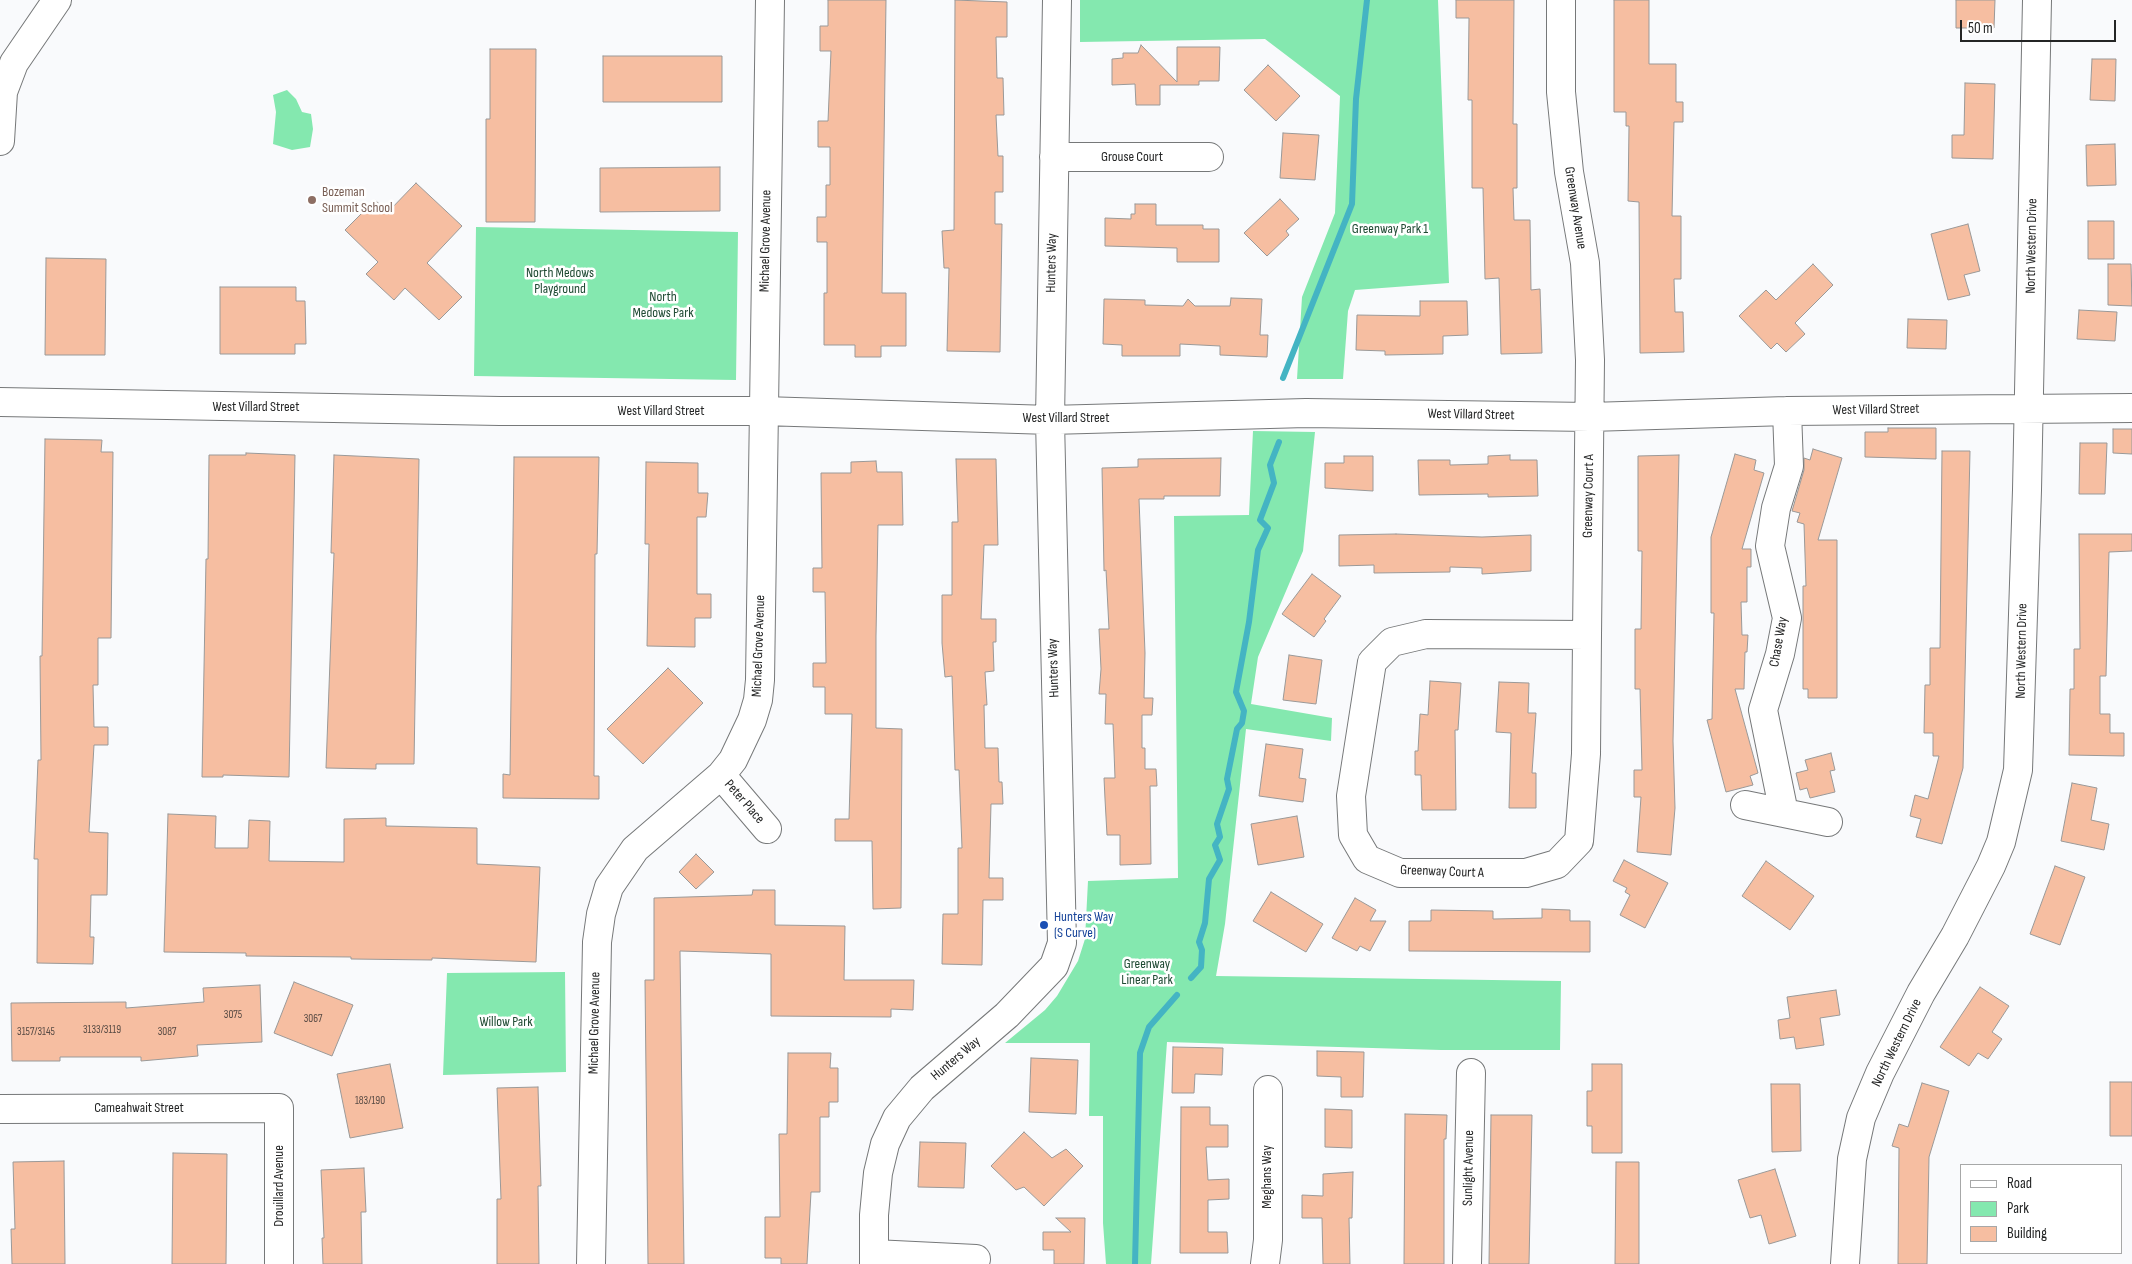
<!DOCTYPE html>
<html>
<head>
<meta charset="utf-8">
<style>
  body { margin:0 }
  #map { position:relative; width:2132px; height:1264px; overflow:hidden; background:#f9fafc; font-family:"Sofia Sans Condensed",sans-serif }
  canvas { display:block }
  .legend { position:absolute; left:1960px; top:1164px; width:162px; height:90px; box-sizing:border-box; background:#fff; border:1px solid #a7a8a8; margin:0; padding:6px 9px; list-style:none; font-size:15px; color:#242525 }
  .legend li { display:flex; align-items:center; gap:10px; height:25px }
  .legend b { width:25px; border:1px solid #a7a8a8 }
  .scale { position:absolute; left:1960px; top:20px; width:156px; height:22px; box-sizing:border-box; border:2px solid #242525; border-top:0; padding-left:6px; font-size:15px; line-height:18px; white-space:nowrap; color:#242525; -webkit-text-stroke:4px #fff; paint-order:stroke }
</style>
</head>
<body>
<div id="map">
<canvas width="2132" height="1264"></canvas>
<ul class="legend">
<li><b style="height:6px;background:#fff"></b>Road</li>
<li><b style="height:14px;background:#84e8af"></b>Park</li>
<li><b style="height:14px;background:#f6bea1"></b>Building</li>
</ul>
<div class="scale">50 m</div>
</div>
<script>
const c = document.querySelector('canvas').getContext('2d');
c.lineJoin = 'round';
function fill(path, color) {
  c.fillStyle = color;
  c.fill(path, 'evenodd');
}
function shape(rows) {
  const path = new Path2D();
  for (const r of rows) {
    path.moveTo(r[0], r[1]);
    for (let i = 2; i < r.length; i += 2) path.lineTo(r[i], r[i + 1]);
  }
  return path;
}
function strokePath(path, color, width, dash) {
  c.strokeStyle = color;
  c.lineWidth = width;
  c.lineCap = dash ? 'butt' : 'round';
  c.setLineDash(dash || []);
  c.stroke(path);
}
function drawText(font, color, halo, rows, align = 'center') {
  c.font = font + ' "Sofia Sans Condensed",sans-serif';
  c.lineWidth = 5;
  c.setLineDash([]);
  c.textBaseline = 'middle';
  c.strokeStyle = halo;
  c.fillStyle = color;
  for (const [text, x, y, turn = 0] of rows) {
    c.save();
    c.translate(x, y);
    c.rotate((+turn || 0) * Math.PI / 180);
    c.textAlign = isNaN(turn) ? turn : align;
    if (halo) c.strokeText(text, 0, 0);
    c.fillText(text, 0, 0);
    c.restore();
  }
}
fill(shape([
  [1080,0,1438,0,1449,283,1355,290,1348,311,1343,379,1297,379,1302,297,1335,213,1340,96,1265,39,1080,42],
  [287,90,296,99,302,112,311,114,313,129,310,147,292,150,273,144,276,112,273,95],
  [476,227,738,232,736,380,474,376],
  [1253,431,1315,432,1303,551,1258,657,1251,704,1332,718,1331,741,1246,729,1225,924,1216,976,1561,981,1560,1050,1441,1050,1167,1042,1151,1264,1106,1264,1103,1223,1103,1116,1089,1116,1090,1043,1005,1043,1045,1010,1057,996,1078,961,1085,939,1088,881,1178,878,1174,516,1249,515],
  [565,972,566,1072,443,1075,447,973]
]), '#84e8af');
strokePath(shape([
  [1283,378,1352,204,1356,99,1367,0],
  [1191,978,1201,967,1202,950,1199,942,1205,923,1209,879,1220,860,1215,845,1220,837,1217,824,1229,789,1227,779,1237,729,1242,723,1244,711,1236,692,1249,622,1258,550,1268,528,1260,520,1274,483,1270,465,1279,442],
  [1135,1264,1140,1053,1149,1027,1177,995]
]), '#44b4c3', 6);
const building = shape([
  [828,0,886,0,882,293,906,293,906,346,881,346,881,357,855,357,855,345,824,345,824,293,827,293,827,242,817,242,817,217,826,217,826,185,830,185,830,147,818,147,818,121,828,121,831,51,820,51,820,26,828,26,828,0],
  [955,0,1007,2,1007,37,996,37,997,78,1003,78,1004,115,996,115,998,156,1003,156,1003,192,995,192,995,224,1002,224,1000,352,947,351,949,268,944,268,942,231,954,230,955,0],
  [1456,0,1514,0,1513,124,1517,124,1517,188,1513,188,1514,220,1530,220,1531,290,1540,289,1542,353,1501,354,1499,278,1485,279,1483,188,1472,188,1472,100,1468,100,1469,18,1456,18,1456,0],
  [1614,0,1649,0,1649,64,1676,64,1676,102,1683,102,1683,122,1674,122,1672,216,1681,216,1681,279,1674,279,1675,312,1683,312,1684,352,1640,353,1639,202,1628,201,1629,126,1626,126,1626,112,1614,112,1614,0],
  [1956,0,1995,0,1994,28,1956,28,1956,0],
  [1141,45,1177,82,1177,47,1220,47,1219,81,1199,81,1199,85,1160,85,1160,105,1136,105,1135,84,1112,85,1112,59,1123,58,1123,53,1138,53,1141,45],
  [490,49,536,49,535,222,486,222,486,119,490,119,490,49],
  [603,56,722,56,722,102,603,102,603,56],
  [2092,59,2116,59,2115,101,2090,100,2092,59],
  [1268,65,1300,96,1276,121,1244,90,1268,65],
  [1965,83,1995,84,1993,159,1952,158,1952,135,1964,135,1965,83],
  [1283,133,1319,135,1315,180,1280,178,1283,133],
  [2115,144,2116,185,2087,186,2086,145,2115,144],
  [720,167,720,211,600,212,600,168,720,167],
  [416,183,462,226,427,263,462,297,439,320,405,288,394,300,366,274,378,262,345,230,375,200,388,212,416,183],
  [1280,199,1299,219,1286,231,1289,235,1267,256,1244,233,1280,199],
  [1135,204,1156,204,1156,225,1203,225,1203,229,1219,229,1219,262,1177,262,1177,248,1105,246,1105,218,1131,219,1131,214,1135,214,1135,204],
  [2088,221,2114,221,2114,259,2088,259,2088,221],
  [1968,224,1980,271,1964,275,1970,295,1948,300,1931,234,1968,224],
  [46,258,106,259,105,355,45,355,46,258],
  [1813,264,1833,285,1795,323,1805,334,1786,352,1777,343,1771,349,1739,316,1766,290,1776,300,1813,264],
  [2108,264,2131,264,2132,306,2108,305,2108,264],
  [220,287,296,287,296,301,305,301,306,344,295,344,295,354,220,354,220,287],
  [1231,298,1262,299,1260,335,1268,335,1267,357,1220,355,1220,346,1180,344,1180,356,1122,356,1122,345,1103,344,1104,299,1145,300,1145,305,1183,306,1188,299,1195,306,1230,306,1231,298],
  [1420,301,1467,301,1468,335,1443,336,1443,354,1385,355,1385,351,1356,350,1357,315,1420,316,1420,301],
  [2079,310,2117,312,2115,341,2077,339,2079,310],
  [1908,319,1947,320,1946,349,1907,348,1908,319],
  [1888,428,1936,428,1936,459,1865,457,1865,432,1888,432,1888,428],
  [2113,429,2132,429,2132,454,2113,453,2113,429],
  [45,439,102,440,101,452,113,452,111,638,98,638,98,685,93,685,94,727,108,727,108,745,94,745,89,832,108,833,107,895,91,895,90,937,94,937,93,964,37,963,38,859,34,859,38,760,41,760,40,656,42,656,45,439],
  [2080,443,2107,443,2105,494,2079,494,2080,443],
  [1813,449,1842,458,1818,540,1837,540,1837,698,1808,698,1808,689,1803,689,1803,586,1806,586,1804,524,1797,522,1800,513,1792,511,1804,470,1804,458,1810,460,1813,449],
  [1942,451,1970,451,1963,768,1942,844,1916,837,1921,819,1910,816,1915,795,1928,799,1939,756,1933,756,1933,733,1924,733,1925,685,1930,685,1930,648,1940,648,1942,451],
  [246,453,295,455,289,777,223,775,223,777,202,777,206,559,208,559,209,455,246,455,246,453],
  [1735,454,1756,460,1754,470,1764,473,1742,549,1751,549,1751,567,1747,567,1747,602,1741,602,1742,635,1748,635,1747,652,1745,652,1744,689,1735,689,1758,773,1750,776,1753,785,1726,792,1707,720,1712,719,1714,613,1711,613,1711,537,1735,454],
  [334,455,419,459,414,764,376,764,376,769,326,768,334,553,331,553,334,455],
  [1510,455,1510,460,1537,460,1538,496,1488,497,1488,494,1419,495,1418,460,1450,460,1450,465,1488,464,1488,456,1510,455],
  [1679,455,1673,741,1675,808,1671,855,1637,852,1641,797,1634,797,1634,770,1642,770,1640,689,1635,689,1635,629,1641,629,1642,551,1638,551,1638,456,1679,455],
  [1344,456,1373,456,1373,491,1325,488,1325,463,1344,463,1344,456],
  [514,457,599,457,597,554,595,554,594,776,599,776,599,799,503,798,503,774,510,775,514,457],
  [1221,458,1220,496,1164,496,1164,499,1139,499,1145,653,1144,698,1153,698,1152,715,1142,715,1142,748,1145,748,1145,769,1156,769,1157,786,1150,786,1151,864,1120,865,1120,835,1107,835,1105,799,1104,778,1115,778,1113,724,1105,724,1106,694,1099,694,1101,669,1099,629,1109,629,1106,570,1104,571,1102,468,1138,467,1138,459,1221,458],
  [956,459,996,459,998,545,984,545,981,619,996,619,996,642,993,642,994,671,985,672,987,705,984,705,985,748,998,748,999,782,1002,782,1003,804,991,804,989,878,1003,878,1003,900,983,900,982,965,942,964,943,914,958,914,958,848,962,848,959,770,955,770,952,676,945,677,942,643,942,595,952,595,952,522,958,522,956,459],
  [876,461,877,472,902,472,903,525,878,525,876,636,876,728,902,729,901,908,873,909,872,841,835,841,835,819,849,819,852,714,825,714,825,687,813,687,813,663,826,663,825,592,813,592,813,568,822,568,821,473,851,473,851,462,876,461],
  [646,462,698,463,698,493,708,493,706,517,697,517,697,594,711,594,711,618,695,618,695,647,647,646,649,544,645,544,646,462],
  [1396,534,1482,537,1531,535,1531,571,1482,574,1482,568,1450,567,1450,572,1374,573,1374,565,1339,566,1339,535,1396,534],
  [2079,534,2132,534,2132,551,2109,552,2106,676,2100,676,2100,714,2110,714,2110,733,2124,733,2124,756,2069,755,2070,689,2074,689,2074,649,2080,649,2079,534],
  [1312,574,1341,596,1324,619,1326,621,1314,637,1282,614,1312,574],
  [1289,655,1322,660,1316,704,1283,700,1289,655],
  [668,668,703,703,643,764,607,729,668,668],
  [1430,681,1461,683,1458,730,1455,730,1456,810,1422,810,1421,775,1415,775,1415,751,1418,751,1420,714,1428,715,1430,681],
  [1499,682,1529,683,1528,713,1536,713,1532,773,1536,773,1536,808,1509,808,1511,733,1496,732,1499,682],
  [1266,744,1303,749,1299,778,1306,779,1303,802,1259,796,1266,744],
  [1831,753,1835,770,1830,771,1835,792,1810,798,1807,788,1800,790,1796,773,1808,770,1805,760,1831,753],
  [2072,783,2097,788,2091,820,2109,824,2104,850,2061,841,2072,783],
  [168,814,216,816,215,848,248,848,249,820,270,821,269,861,344,862,344,819,386,818,386,826,477,828,477,864,540,867,536,962,432,958,432,960,351,959,351,957,246,956,246,953,164,952,168,814],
  [1297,816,1304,857,1258,865,1251,824,1297,816],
  [696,854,714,872,696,889,679,872,696,854],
  [1624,860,1668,883,1645,928,1620,915,1630,895,1625,892,1627,888,1613,881,1624,860],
  [1766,861,1814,896,1790,930,1742,896,1766,861],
  [2055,866,2085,877,2060,945,2030,934,2055,866],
  [753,890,775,890,775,925,845,926,844,980,914,980,913,1010,891,1009,891,1017,771,1016,771,954,680,951,684,1264,648,1264,645,980,654,980,654,898,752,895,753,890],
  [1271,892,1323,924,1306,952,1253,921,1271,892],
  [1355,898,1376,910,1370,921,1386,921,1370,951,1360,946,1357,951,1332,938,1355,898],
  [1542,909,1570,910,1570,921,1590,921,1590,952,1409,951,1409,921,1431,921,1431,910,1493,911,1493,919,1542,918,1542,909],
  [294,982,353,1005,332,1056,274,1033,294,982],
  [260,985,262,1042,197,1045,198,1056,141,1061,141,1057,60,1057,60,1061,12,1061,11,1003,126,1002,126,1008,204,1002,203,988,260,985],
  [1980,987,2009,1006,1992,1032,2002,1039,1988,1059,1978,1053,1969,1066,1940,1047,1980,987],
  [1836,990,1840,1015,1820,1018,1824,1045,1796,1049,1794,1037,1780,1039,1778,1020,1790,1018,1787,997,1836,990],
  [1173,1047,1223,1048,1222,1075,1195,1074,1194,1093,1172,1093,1173,1047],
  [1317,1051,1364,1052,1363,1097,1341,1097,1341,1077,1317,1076,1317,1051],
  [788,1053,831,1053,830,1068,838,1068,838,1102,829,1102,829,1117,820,1117,820,1192,811,1192,807,1264,781,1264,781,1258,765,1258,765,1217,780,1217,779,1134,787,1134,788,1053],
  [1031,1058,1078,1060,1076,1114,1029,1112,1031,1058],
  [390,1064,403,1128,350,1138,337,1074,390,1064],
  [1592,1064,1622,1064,1622,1153,1592,1153,1592,1126,1587,1126,1587,1091,1592,1091,1592,1064],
  [2110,1082,2132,1082,2132,1136,2110,1136,2110,1082],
  [1922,1083,1949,1091,1929,1157,1927,1264,1898,1264,1899,1148,1892,1146,1899,1124,1908,1127,1922,1083],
  [1771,1084,1800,1084,1801,1151,1772,1152,1771,1084],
  [538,1087,541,1186,538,1186,539,1264,497,1264,497,1199,501,1199,497,1088,538,1087],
  [1181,1107,1210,1107,1210,1125,1228,1125,1228,1147,1206,1147,1208,1180,1229,1179,1229,1199,1208,1200,1208,1232,1227,1232,1228,1253,1180,1253,1181,1107],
  [1325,1109,1352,1110,1352,1148,1325,1147,1325,1109],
  [1405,1114,1447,1115,1446,1139,1444,1139,1444,1264,1404,1264,1405,1114],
  [1491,1115,1532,1115,1529,1264,1489,1264,1491,1115],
  [1024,1132,1052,1158,1066,1149,1083,1166,1044,1206,1024,1187,1016,1190,991,1166,1024,1132],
  [920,1142,966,1143,964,1188,918,1187,920,1142],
  [173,1153,227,1154,226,1264,172,1264,173,1153],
  [64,1161,65,1264,12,1264,11,1229,15,1229,13,1162,64,1161],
  [1616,1162,1639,1162,1639,1264,1615,1264,1616,1162],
  [364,1168,366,1212,361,1212,362,1264,323,1264,322,1238,324,1238,321,1170,364,1168],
  [1775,1169,1796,1236,1769,1244,1761,1215,1750,1218,1738,1180,1775,1169],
  [1353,1172,1352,1218,1349,1218,1350,1264,1323,1264,1322,1218,1302,1218,1302,1195,1323,1196,1323,1174,1353,1172],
  [1056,1218,1085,1218,1084,1264,1054,1264,1054,1250,1043,1250,1043,1232,1071,1232,1056,1218]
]);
fill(building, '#f6bea1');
strokePath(building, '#9a9998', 1);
const minor = shape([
  [1561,0,1561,92,1569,172,1585,263,1590,360,1587,635],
  [0,141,3,92,14,63,57,0],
  [1054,157,1209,157],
  [0,402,500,411,763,411,1050,420,1306,413,1590,417,1787,411,2132,408],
  [1426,634,1587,635,1586,754,1579,841,1557,864,1526,873,1400,873,1367,859,1353,835,1351,796,1372,662,1392,642,1426,634],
  [721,775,767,829],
  [1745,805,1828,822],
  [1784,813,1763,710,1780,654,1787,618,1770,546,1776,508,1789,466,1787,411],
  [0,1109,279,1108,279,1264],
  [874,1254,976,1259],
  [591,1264,597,942,601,914,609,887,635,849,721,775,733,760,752,720,758,700,760,680,770,0],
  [874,1264,874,1215,878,1173,885,1144,897,1118,922,1088,1007,1015,1054,966,1062,943,1050,420,1057,0],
  [1265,1264,1268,1240,1268,1090],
  [1467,1264,1471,1073],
  [1845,1264,1852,1159,1861,1118,1880,1073,1921,993,1955,936,1991,866,2001,842,2018,770,2027,490,2037,0]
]);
strokePath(minor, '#767879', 30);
strokePath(minor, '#fff', 28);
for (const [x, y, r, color] of [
  [312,200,5,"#8d6e63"],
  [1044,925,5,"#1a4fb4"]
]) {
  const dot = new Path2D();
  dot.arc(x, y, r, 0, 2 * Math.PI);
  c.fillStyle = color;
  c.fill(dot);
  strokePath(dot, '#fff', 2);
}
drawText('11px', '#584b44', null, [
  ["3075",233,1015],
  ["3067",313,1019],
  ["3133/3119",102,1030],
  ["3157/3145",36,1032],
  ["3087",167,1032],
  ["183/190",370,1101]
]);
drawText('14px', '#242525', '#fff', [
  ["Grouse Court",1132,157],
  ["Greenway Avenue",1575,208,81],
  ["Michael Grove Avenue",766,241,-89],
  ["North Western Drive",2032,246,-89],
  ["Hunters Way",1052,263,-89],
  ["West Villard Street",256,407],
  ["West Villard Street",1876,410,-1],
  ["West Villard Street",661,411],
  ["West Villard Street",1471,415,1],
  ["West Villard Street",1066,418],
  ["Greenway Court A",1589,496,-89],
  ["Chase Way",1779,642,-80],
  ["Michael Grove Avenue",759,646,-88],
  ["North Western Drive",2022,651,-89],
  ["Hunters Way",1054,668,-92],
  ["Peter Place",744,802,49],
  ["Greenway Court A",1442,872,2],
  ["Michael Grove Avenue",595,1023,-89],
  ["North Western Drive",1897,1043,-64],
  ["Hunters Way",956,1059,-40],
  ["Cameahwait Street",139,1108],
  ["Sunlight Avenue",1469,1168,-89],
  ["Meghans Way",1267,1177,-90],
  ["Drouillard Avenue",279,1186,-90]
]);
drawText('14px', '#785e54', '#fff', [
  ["Bozeman",322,192],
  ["Summit School",322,208]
], 'left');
drawText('14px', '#1e4932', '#fff', [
  ["Greenway Park 1",1390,229],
  ["North Medows",560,273],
  ["Playground",560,289],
  ["North",663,297],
  ["Medows Park",663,313],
  ["Greenway",1147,964],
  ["Linear Park",1147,980],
  ["Willow Park",506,1022]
]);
drawText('14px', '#164399', '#fff', [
  ["Hunters Way",1054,917],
  ["(S Curve)",1054,933]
], 'left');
</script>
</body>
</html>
